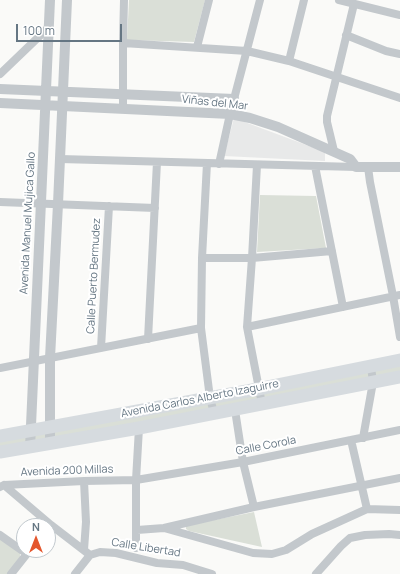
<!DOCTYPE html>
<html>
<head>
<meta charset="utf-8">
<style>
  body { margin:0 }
  #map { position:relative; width:400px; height:574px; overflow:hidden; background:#fafaf8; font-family:Manrope,sans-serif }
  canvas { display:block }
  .north { position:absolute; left:16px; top:518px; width:40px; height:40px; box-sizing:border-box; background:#fff; border:1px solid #c1c8cd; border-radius:50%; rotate:0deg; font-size:11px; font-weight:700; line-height:16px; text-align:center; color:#657683 }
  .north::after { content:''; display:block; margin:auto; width:14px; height:18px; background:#e4572e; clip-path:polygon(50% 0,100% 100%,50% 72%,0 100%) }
  .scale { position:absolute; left:16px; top:24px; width:106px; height:18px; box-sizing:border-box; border:2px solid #657683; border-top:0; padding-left:5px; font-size:12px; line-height:14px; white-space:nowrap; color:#657683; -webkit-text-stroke:3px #fff; paint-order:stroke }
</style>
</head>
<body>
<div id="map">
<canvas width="400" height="574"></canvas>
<div class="north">N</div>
<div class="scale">100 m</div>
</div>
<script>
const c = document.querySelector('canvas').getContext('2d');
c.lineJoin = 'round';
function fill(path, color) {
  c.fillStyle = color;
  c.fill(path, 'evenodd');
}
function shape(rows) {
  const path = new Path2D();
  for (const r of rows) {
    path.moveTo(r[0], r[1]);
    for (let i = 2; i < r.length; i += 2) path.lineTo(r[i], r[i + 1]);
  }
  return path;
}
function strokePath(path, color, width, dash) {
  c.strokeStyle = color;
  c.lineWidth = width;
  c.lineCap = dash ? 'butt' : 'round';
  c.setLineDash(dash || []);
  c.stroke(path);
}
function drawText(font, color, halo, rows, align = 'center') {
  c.font = font + ' Manrope,sans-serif';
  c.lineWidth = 4;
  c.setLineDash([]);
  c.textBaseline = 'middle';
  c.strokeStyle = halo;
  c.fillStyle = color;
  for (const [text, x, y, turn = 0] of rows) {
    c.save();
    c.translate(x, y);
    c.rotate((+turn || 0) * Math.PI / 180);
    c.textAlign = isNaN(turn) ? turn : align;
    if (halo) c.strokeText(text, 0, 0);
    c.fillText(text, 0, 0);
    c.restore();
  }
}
fill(shape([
  [234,118,325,152,325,161,224,156]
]), '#e8e9e9');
fill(shape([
  [129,0,205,0,194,42,127,40],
  [260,195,316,196,326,248,257,252],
  [400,365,400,373,0,448,0,441],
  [254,512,262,547,189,531,186,529,186,526,189,525],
  [0,537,20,553,20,558,7,574,0,574]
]), '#dadfd7');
strokePath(shape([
  [339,0,400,15],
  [346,35,386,51,400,54],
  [123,43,247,51,289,61,400,98],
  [197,47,209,0],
  [289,61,304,0],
  [0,74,48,28],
  [234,99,260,0],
  [123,109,123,43,124,0],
  [334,151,327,122,327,116,354,4],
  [60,159,356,167],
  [207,163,202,258,201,328,210,398,214,413],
  [219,164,230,114],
  [257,165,252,258,247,327,262,404],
  [315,166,343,307],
  [368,167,370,182,393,296,400,337],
  [0,202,155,208],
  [202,258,252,258,332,251],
  [247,327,400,295],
  [148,339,157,162],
  [101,348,109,206],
  [0,368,201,328],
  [235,410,243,462,254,507],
  [363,438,373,382,371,367],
  [351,440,367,509],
  [4,485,51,525,90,555],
  [0,487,4,485,84,481,136,480,243,462,400,430],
  [164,528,253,553,272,554,286,550,312,534,367,509,400,510],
  [137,530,164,528,254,507,400,478],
  [0,535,27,554],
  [136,548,136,480,139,428],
  [84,550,86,522,84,481],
  [90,555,100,552,116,553,157,563,183,565,212,574],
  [11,574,30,550],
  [75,574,90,555],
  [316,574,341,546,350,538,365,535,389,534,400,535]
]), '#c3c8cc', 8);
strokePath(shape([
  [0,89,234,99,230,114],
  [0,103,230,114,250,118,278,127,350,159,356,167,400,167],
  [50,444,50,358,58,204,67,0],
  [30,448,50,0]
]), '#c3c8cc', 10);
strokePath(shape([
  [0,436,258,389,400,360],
  [0,452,139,428,400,377]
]), '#d6dbdf', 13);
drawText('11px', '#657683', '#fff', [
  ["Viñas del Mar",215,103,6],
  ["Avenida Manuel Mujica Gallo",28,223,-87],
  ["Calle Puerto Bermudez",94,276,-87],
  ["Avenida Carlos Alberto Izaguirre",200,399,-11],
  ["Calle Corola",266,446,-11],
  ["Avenida 200 Millas",67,471,-2],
  ["Calle Libertad",146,548,9]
]);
</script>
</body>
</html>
